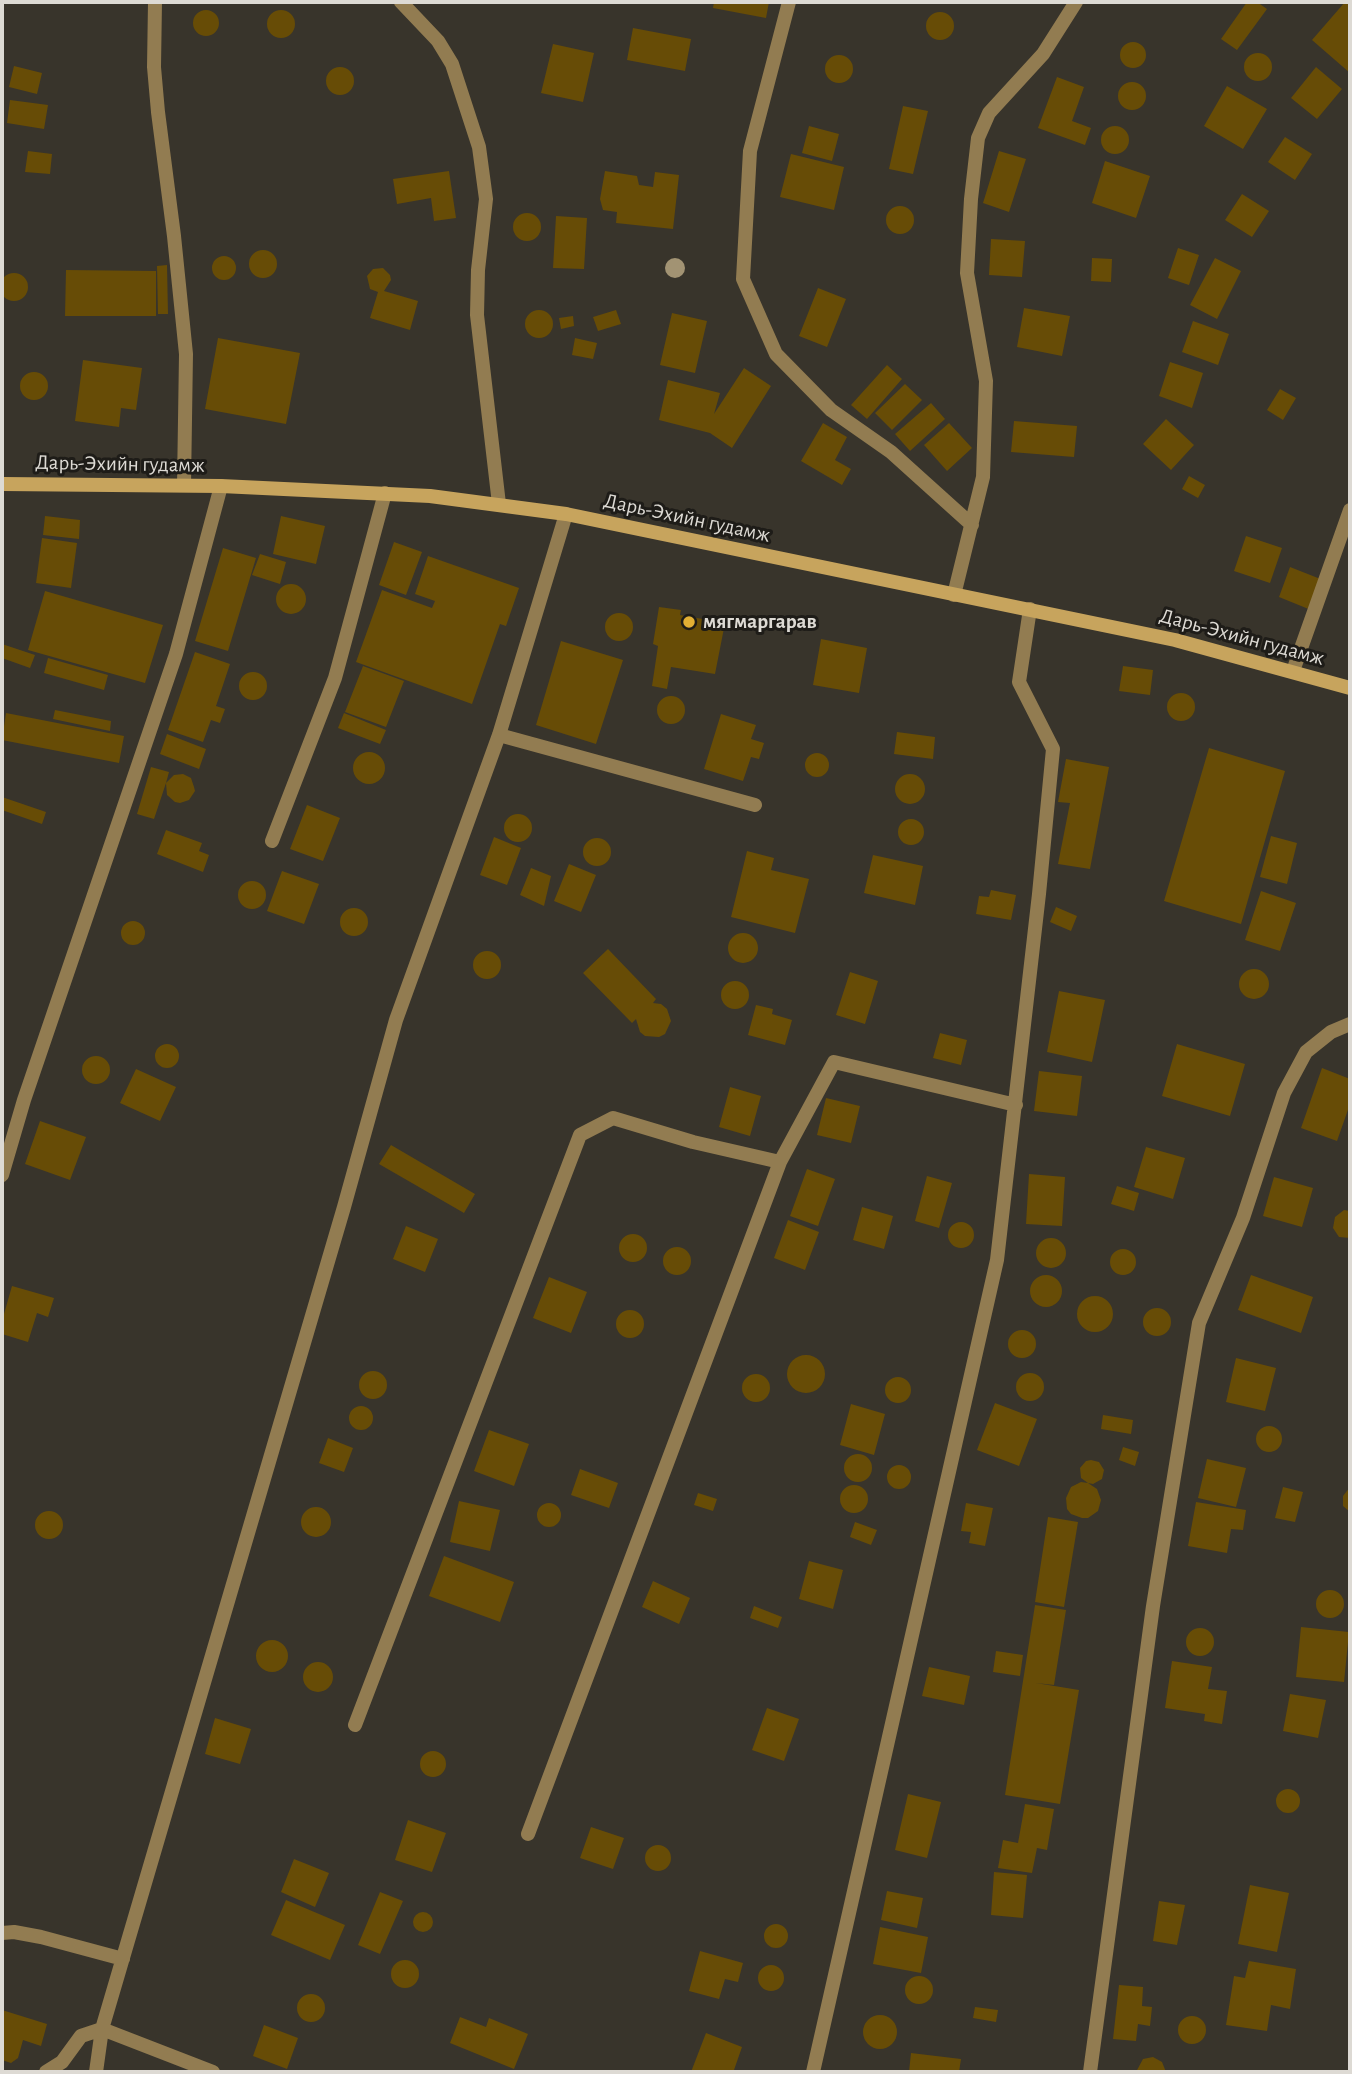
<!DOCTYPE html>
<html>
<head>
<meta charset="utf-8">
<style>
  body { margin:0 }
  #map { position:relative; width:1352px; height:2074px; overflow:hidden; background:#38342b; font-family:"Alegreya Sans",sans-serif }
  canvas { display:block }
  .frame { position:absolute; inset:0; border:4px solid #dddad4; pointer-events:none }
</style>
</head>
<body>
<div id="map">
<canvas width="1352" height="2074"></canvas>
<div class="frame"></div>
</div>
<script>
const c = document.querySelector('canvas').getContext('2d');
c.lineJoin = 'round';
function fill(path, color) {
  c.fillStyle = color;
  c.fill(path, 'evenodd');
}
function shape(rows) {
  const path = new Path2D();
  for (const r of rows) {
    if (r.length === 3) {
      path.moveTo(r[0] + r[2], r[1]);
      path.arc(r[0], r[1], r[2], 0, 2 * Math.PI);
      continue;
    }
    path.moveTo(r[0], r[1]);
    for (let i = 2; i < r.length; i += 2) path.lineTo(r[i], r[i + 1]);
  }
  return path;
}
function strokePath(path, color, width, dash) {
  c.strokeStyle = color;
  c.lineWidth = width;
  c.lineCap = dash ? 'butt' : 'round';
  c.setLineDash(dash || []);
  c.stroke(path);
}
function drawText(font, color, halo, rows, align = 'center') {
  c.font = font + ' "Alegreya Sans",sans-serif';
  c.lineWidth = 6;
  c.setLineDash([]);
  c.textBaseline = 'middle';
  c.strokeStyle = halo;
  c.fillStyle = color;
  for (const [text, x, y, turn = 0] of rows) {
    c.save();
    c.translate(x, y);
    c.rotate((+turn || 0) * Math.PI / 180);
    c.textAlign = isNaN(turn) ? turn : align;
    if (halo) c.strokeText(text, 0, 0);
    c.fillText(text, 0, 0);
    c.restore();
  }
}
fill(shape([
  [714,2,769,2,766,18,713,8],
  [1247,2,1257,2,1267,9,1237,50,1221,39],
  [1345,2,1350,2,1350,73,1312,40],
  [206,23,13],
  [281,24,14],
  [940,26,14],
  [633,28,691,39,685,71,627,60],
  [1133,55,13],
  [553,44,594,53,583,102,541,93],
  [1258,67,14],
  [839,69,14],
  [14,66,42,73,37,94,9,87],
  [1316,67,1342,89,1317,119,1291,98],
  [340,81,14],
  [1057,77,1084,87,1072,121,1091,128,1085,145,1038,128],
  [1132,96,14],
  [1227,86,1267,109,1243,149,1204,126],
  [10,100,48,105,44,129,7,123],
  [903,106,928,111,913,174,889,169],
  [1115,140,14],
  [809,126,839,134,832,161,802,153],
  [1285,137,1312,154,1295,180,1268,162],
  [28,151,52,154,50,174,25,172],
  [999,151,1026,159,1009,212,983,203],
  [791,154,844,167,834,210,780,197],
  [1105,161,1150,176,1136,218,1092,203],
  [449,171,456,218,434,221,431,198,397,204,393,179],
  [605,171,637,176,639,185,653,187,655,172,679,175,673,229,616,223,617,212,603,210,600,199],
  [1242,194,1269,211,1252,237,1225,220],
  [900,220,14],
  [527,227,14],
  [556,216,587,218,584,269,553,268],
  [991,239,1025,241,1022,277,989,275],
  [1178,248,1199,255,1189,285,1168,278],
  [263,264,14],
  [224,268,12],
  [1092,258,1112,259,1111,282,1091,281],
  [1215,258,1241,271,1217,319,1190,305],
  [167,265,168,314,158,314,157,266],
  [383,268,390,275,391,280,384,291,418,301,410,330,370,318,378,292,370,289,367,276,373,269],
  [66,270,156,271,156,316,65,316],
  [14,287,14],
  [818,288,846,299,827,347,799,336],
  [1024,308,1070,316,1062,356,1017,347],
  [616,310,621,324,598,331,593,317],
  [539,324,14],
  [672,313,707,321,695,373,660,365],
  [573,316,574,326,561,329,559,318],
  [1193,321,1229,334,1218,365,1182,352],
  [218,338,300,353,286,424,205,409],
  [575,338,597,343,593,359,572,355],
  [83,360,142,368,136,410,121,408,119,427,75,421],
  [1170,362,1203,373,1192,408,1159,396],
  [887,365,902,379,867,419,851,405],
  [744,368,771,386,732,448,710,433,659,420,668,380,720,393,714,414],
  [34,386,14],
  [905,384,922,400,892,430,875,413],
  [1280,389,1296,398,1283,420,1267,410],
  [931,403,945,419,910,451,895,434],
  [1166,419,1194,445,1171,470,1143,444],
  [1014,421,1077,426,1074,457,1011,452],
  [823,423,847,437,835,460,851,469,842,485,801,461],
  [949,423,972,448,947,471,924,445],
  [1189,476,1205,485,1198,498,1182,489],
  [45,516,80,520,79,539,43,535],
  [281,516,325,526,316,564,273,554],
  [1246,536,1282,548,1270,583,1234,571],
  [42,538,77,543,71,588,36,583],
  [394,542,422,552,406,595,379,585],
  [223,548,256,558,228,651,195,641],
  [260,554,286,562,280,584,252,575],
  [428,556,519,588,506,626,500,624,472,704,356,662,382,590,432,608,435,601,415,594],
  [1290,567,1323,580,1311,610,1279,597],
  [291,599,15],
  [45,591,163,625,145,683,28,650],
  [659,607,681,610,680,615,725,623,715,674,671,667,667,689,652,686,658,646,653,644],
  [619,627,14],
  [821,639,867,648,859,693,813,685],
  [561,641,623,660,596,744,536,725],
  [2,644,35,655,30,668,2,658],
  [195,652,230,664,216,706,225,709,220,723,211,720,203,742,168,730],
  [48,658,108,675,104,690,44,673],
  [363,666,404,681,386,727,345,712],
  [1123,666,1153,670,1150,695,1119,691],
  [253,686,14],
  [1181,707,14],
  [671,710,14],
  [55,710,111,721,110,731,53,719],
  [6,713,124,736,119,763,2,740],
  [344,713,386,730,380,744,338,728],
  [721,714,756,725,751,739,764,743,759,759,751,757,743,781,704,769],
  [897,732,935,737,933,759,894,754],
  [167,734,206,749,199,769,160,754],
  [1209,748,1285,771,1241,924,1164,901],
  [369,768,16],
  [817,765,12],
  [1066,759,1109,767,1090,869,1058,864,1070,803,1058,802],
  [151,767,169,772,166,783,174,775,183,774,191,778,194,787,195,791,189,800,180,803,175,802,167,795,166,783,154,819,137,814],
  [910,789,15],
  [2,797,46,812,42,824,2,810],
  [307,805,340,818,323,861,290,849],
  [518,828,14],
  [911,832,13],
  [166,830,202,843,199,851,209,855,203,872,157,854],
  [1271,836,1297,843,1287,884,1260,877],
  [494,837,521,848,507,885,480,875],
  [597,852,14],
  [747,851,774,858,771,870,809,879,795,933,731,917],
  [873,855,923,866,915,905,864,893],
  [569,864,596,875,581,912,554,901],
  [531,868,551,876,544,906,520,895],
  [282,871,319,884,304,924,267,911],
  [252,895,14],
  [991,890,1016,895,1011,920,976,914,979,896,989,897],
  [1261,891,1296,903,1280,951,1245,940],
  [1056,907,1077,916,1071,931,1050,922],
  [354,922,14],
  [133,933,12],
  [743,948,15],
  [608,949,656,999,653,1003,661,1004,667,1009,671,1021,665,1034,659,1037,645,1036,640,1032,636,1019,632,1023,583,973],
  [487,965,14],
  [1254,984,15],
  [850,972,878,981,865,1024,836,1015],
  [735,995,14],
  [1059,991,1105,1000,1092,1062,1047,1052],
  [756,1005,773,1009,772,1014,792,1020,785,1045,748,1035],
  [940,1033,967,1040,961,1065,933,1058],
  [167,1056,12],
  [1177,1044,1245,1064,1230,1116,1162,1096],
  [96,1070,14],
  [1322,1068,1350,1079,1350,1104,1337,1141,1301,1128],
  [136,1069,176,1087,160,1121,120,1103],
  [1039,1071,1082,1076,1077,1116,1034,1111],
  [730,1087,761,1096,750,1136,719,1127],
  [826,1098,860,1106,851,1143,817,1135],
  [40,1121,86,1137,70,1180,25,1164],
  [391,1145,475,1194,464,1213,379,1164],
  [1146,1147,1185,1158,1173,1199,1134,1187],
  [807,1169,835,1179,818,1226,790,1216],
  [1029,1174,1065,1177,1062,1226,1026,1224],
  [927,1176,952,1183,939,1228,915,1221],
  [1274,1177,1313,1188,1302,1227,1263,1216],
  [1117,1186,1139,1193,1134,1211,1111,1204],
  [862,1207,893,1216,884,1249,853,1240],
  [1344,1210,1350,1211,1350,1238,1339,1237,1333,1228,1335,1217],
  [788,1220,819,1232,805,1270,774,1258],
  [961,1235,13],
  [406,1226,438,1239,425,1272,393,1259],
  [633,1248,14],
  [1051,1253,15],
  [677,1261,14],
  [1123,1262,13],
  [1251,1275,1313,1297,1301,1333,1238,1310],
  [1046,1291,16],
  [549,1277,587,1292,571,1333,533,1318],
  [12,1286,54,1298,48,1317,37,1313,28,1342,2,1334,2,1321],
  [1095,1314,18],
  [1157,1322,14],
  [630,1324,14],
  [1022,1344,14],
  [806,1374,19],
  [1236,1358,1276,1368,1265,1411,1226,1402],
  [373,1385,14],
  [1030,1387,14],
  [756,1388,14],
  [898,1390,13],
  [995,1403,1037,1419,1019,1466,977,1450],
  [851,1404,885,1414,874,1455,840,1445],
  [361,1418,12],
  [1103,1415,1133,1420,1131,1434,1101,1429],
  [1269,1439,13],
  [489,1430,529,1444,514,1486,474,1471],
  [328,1438,353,1448,344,1472,319,1463],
  [1123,1447,1139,1452,1135,1466,1119,1460],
  [858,1468,14],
  [1207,1459,1246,1468,1236,1507,1198,1498],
  [1091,1460,1099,1462,1104,1470,1102,1479,1093,1484,1088,1483,1097,1489,1101,1500,1098,1511,1088,1518,1082,1518,1071,1514,1067,1509,1066,1498,1071,1487,1081,1482,1088,1483,1081,1478,1080,1468,1086,1461],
  [899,1477,12],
  [580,1469,618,1483,609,1508,571,1495],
  [854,1499,14],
  [1283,1487,1303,1492,1295,1522,1275,1518],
  [1350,1487,1350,1512,1343,1506,1343,1496],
  [698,1493,717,1499,713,1511,694,1505],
  [459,1501,500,1510,490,1551,450,1542],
  [1196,1502,1246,1510,1243,1530,1231,1529,1227,1553,1188,1546],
  [549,1515,12],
  [966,1503,993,1508,985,1546,969,1543,971,1532,961,1531],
  [316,1522,15],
  [49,1525,14],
  [1048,1517,1078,1522,1064,1607,1035,1602],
  [855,1522,877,1530,871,1545,850,1537],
  [444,1556,514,1582,500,1622,429,1596],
  [809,1561,843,1570,833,1609,799,1599],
  [653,1581,690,1598,679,1624,642,1607],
  [1330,1604,14],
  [1035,1605,1066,1610,1054,1685,1036,1683,1079,1690,1060,1804,1005,1795],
  [754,1606,782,1617,778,1628,750,1618],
  [1301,1627,1349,1632,1344,1682,1296,1677],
  [1200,1642,14],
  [272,1656,16],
  [996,1651,1023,1655,1020,1676,993,1672],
  [1172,1661,1212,1667,1208,1689,1227,1691,1222,1724,1204,1721,1205,1714,1165,1708],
  [318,1677,15],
  [929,1667,970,1676,964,1705,922,1696],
  [1290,1694,1326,1700,1318,1738,1283,1731],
  [767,1708,799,1719,784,1761,752,1750],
  [215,1718,251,1729,240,1764,205,1754],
  [433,1764,13],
  [1288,1801,12],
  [908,1794,941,1802,927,1858,895,1850],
  [1025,1804,1054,1809,1047,1850,1037,1848,1032,1873,998,1868,1003,1840,1018,1843],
  [408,1820,446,1833,432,1872,395,1860],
  [591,1827,624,1838,613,1869,580,1858],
  [658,1858,13],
  [294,1859,329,1873,315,1907,281,1892],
  [994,1872,1027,1875,1023,1918,991,1915],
  [1250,1885,1289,1893,1277,1952,1238,1944],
  [887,1891,923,1898,917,1928,881,1920],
  [380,1892,403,1901,380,1954,358,1945],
  [286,1900,345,1925,330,1960,271,1935],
  [1159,1901,1185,1905,1177,1945,1153,1941],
  [423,1922,10],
  [776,1936,12],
  [880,1927,928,1937,921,1973,873,1964],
  [700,1951,743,1963,738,1982,725,1979,719,1999,689,1991],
  [405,1974,14],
  [1249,1961,1296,1969,1290,2009,1271,2005,1267,2031,1226,2025,1234,1976,1245,1978],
  [771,1978,13],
  [919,1990,14],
  [1119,1985,1143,1987,1142,2006,1152,2007,1150,2026,1138,2024,1136,2041,1113,2039],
  [311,2008,14],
  [975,2007,998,2010,996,2022,973,2018],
  [2,2010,47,2024,41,2046,23,2040,18,2058,11,2063,2,2060],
  [880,2032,17],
  [1192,2030,14],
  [460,2017,486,2027,489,2018,528,2034,514,2069,450,2043],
  [264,2025,298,2038,287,2069,253,2056],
  [706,2033,742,2047,734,2070,741,2072,691,2072],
  [911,2053,961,2059,959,2072,909,2072],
  [1153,2057,1162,2062,1166,2072,1136,2072,1143,2059]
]), '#674c06');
strokePath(shape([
  [155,2,154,67,158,112,174,236,186,354,184,485],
  [401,2,438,41,452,64,479,147,486,199,478,270,477,315,499,504],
  [789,2,750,151,743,279,776,354,831,410,891,452,972,525],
  [954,595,983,477,986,381,967,273,971,199,978,138,989,113,1043,54,1076,2],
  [1293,671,1350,510],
  [499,735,755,805],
  [272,841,335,678,385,493],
  [2,1175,24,1100,176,654,221,486],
  [355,1725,580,1135,613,1118,693,1142,780,1162],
  [528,1834,780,1162,834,1062,1016,1105],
  [2,1933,14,1932,41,1937,123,1959],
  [46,2072,62,2062,81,2036,102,2029,213,2072],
  [96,2072,102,2029,344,1207,396,1020,499,735,566,514],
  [813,2072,997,1260,1039,894,1053,749,1019,682,1030,609],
  [1090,2072,1153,1606,1199,1323,1243,1218,1284,1093,1306,1052,1331,1032,1350,1024]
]), '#927c51', 14);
strokePath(shape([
  [2,484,221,486,430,496,566,514,1175,640,1350,688]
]), '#c7a45d', 14);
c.fillStyle = '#a29373';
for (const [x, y] of [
  [675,268]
]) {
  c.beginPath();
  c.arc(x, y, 10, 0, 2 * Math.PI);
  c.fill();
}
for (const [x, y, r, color] of [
  [689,622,7,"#e2af34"]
]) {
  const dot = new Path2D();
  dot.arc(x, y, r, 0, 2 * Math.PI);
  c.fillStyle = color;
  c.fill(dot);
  strokePath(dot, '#1e1c18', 2.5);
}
drawText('21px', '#dddad4', '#1e1c18', [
  ["Дарь-Эхийн гудамж",120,464,1],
  ["Дарь-Эхийн гудамж",687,518,12],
  ["Дарь-Эхийн гудамж",1242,637,15]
]);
drawText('bold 21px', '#dddad4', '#1e1c18', [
  ["мягмаргарав",703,622]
], 'left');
</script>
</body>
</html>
